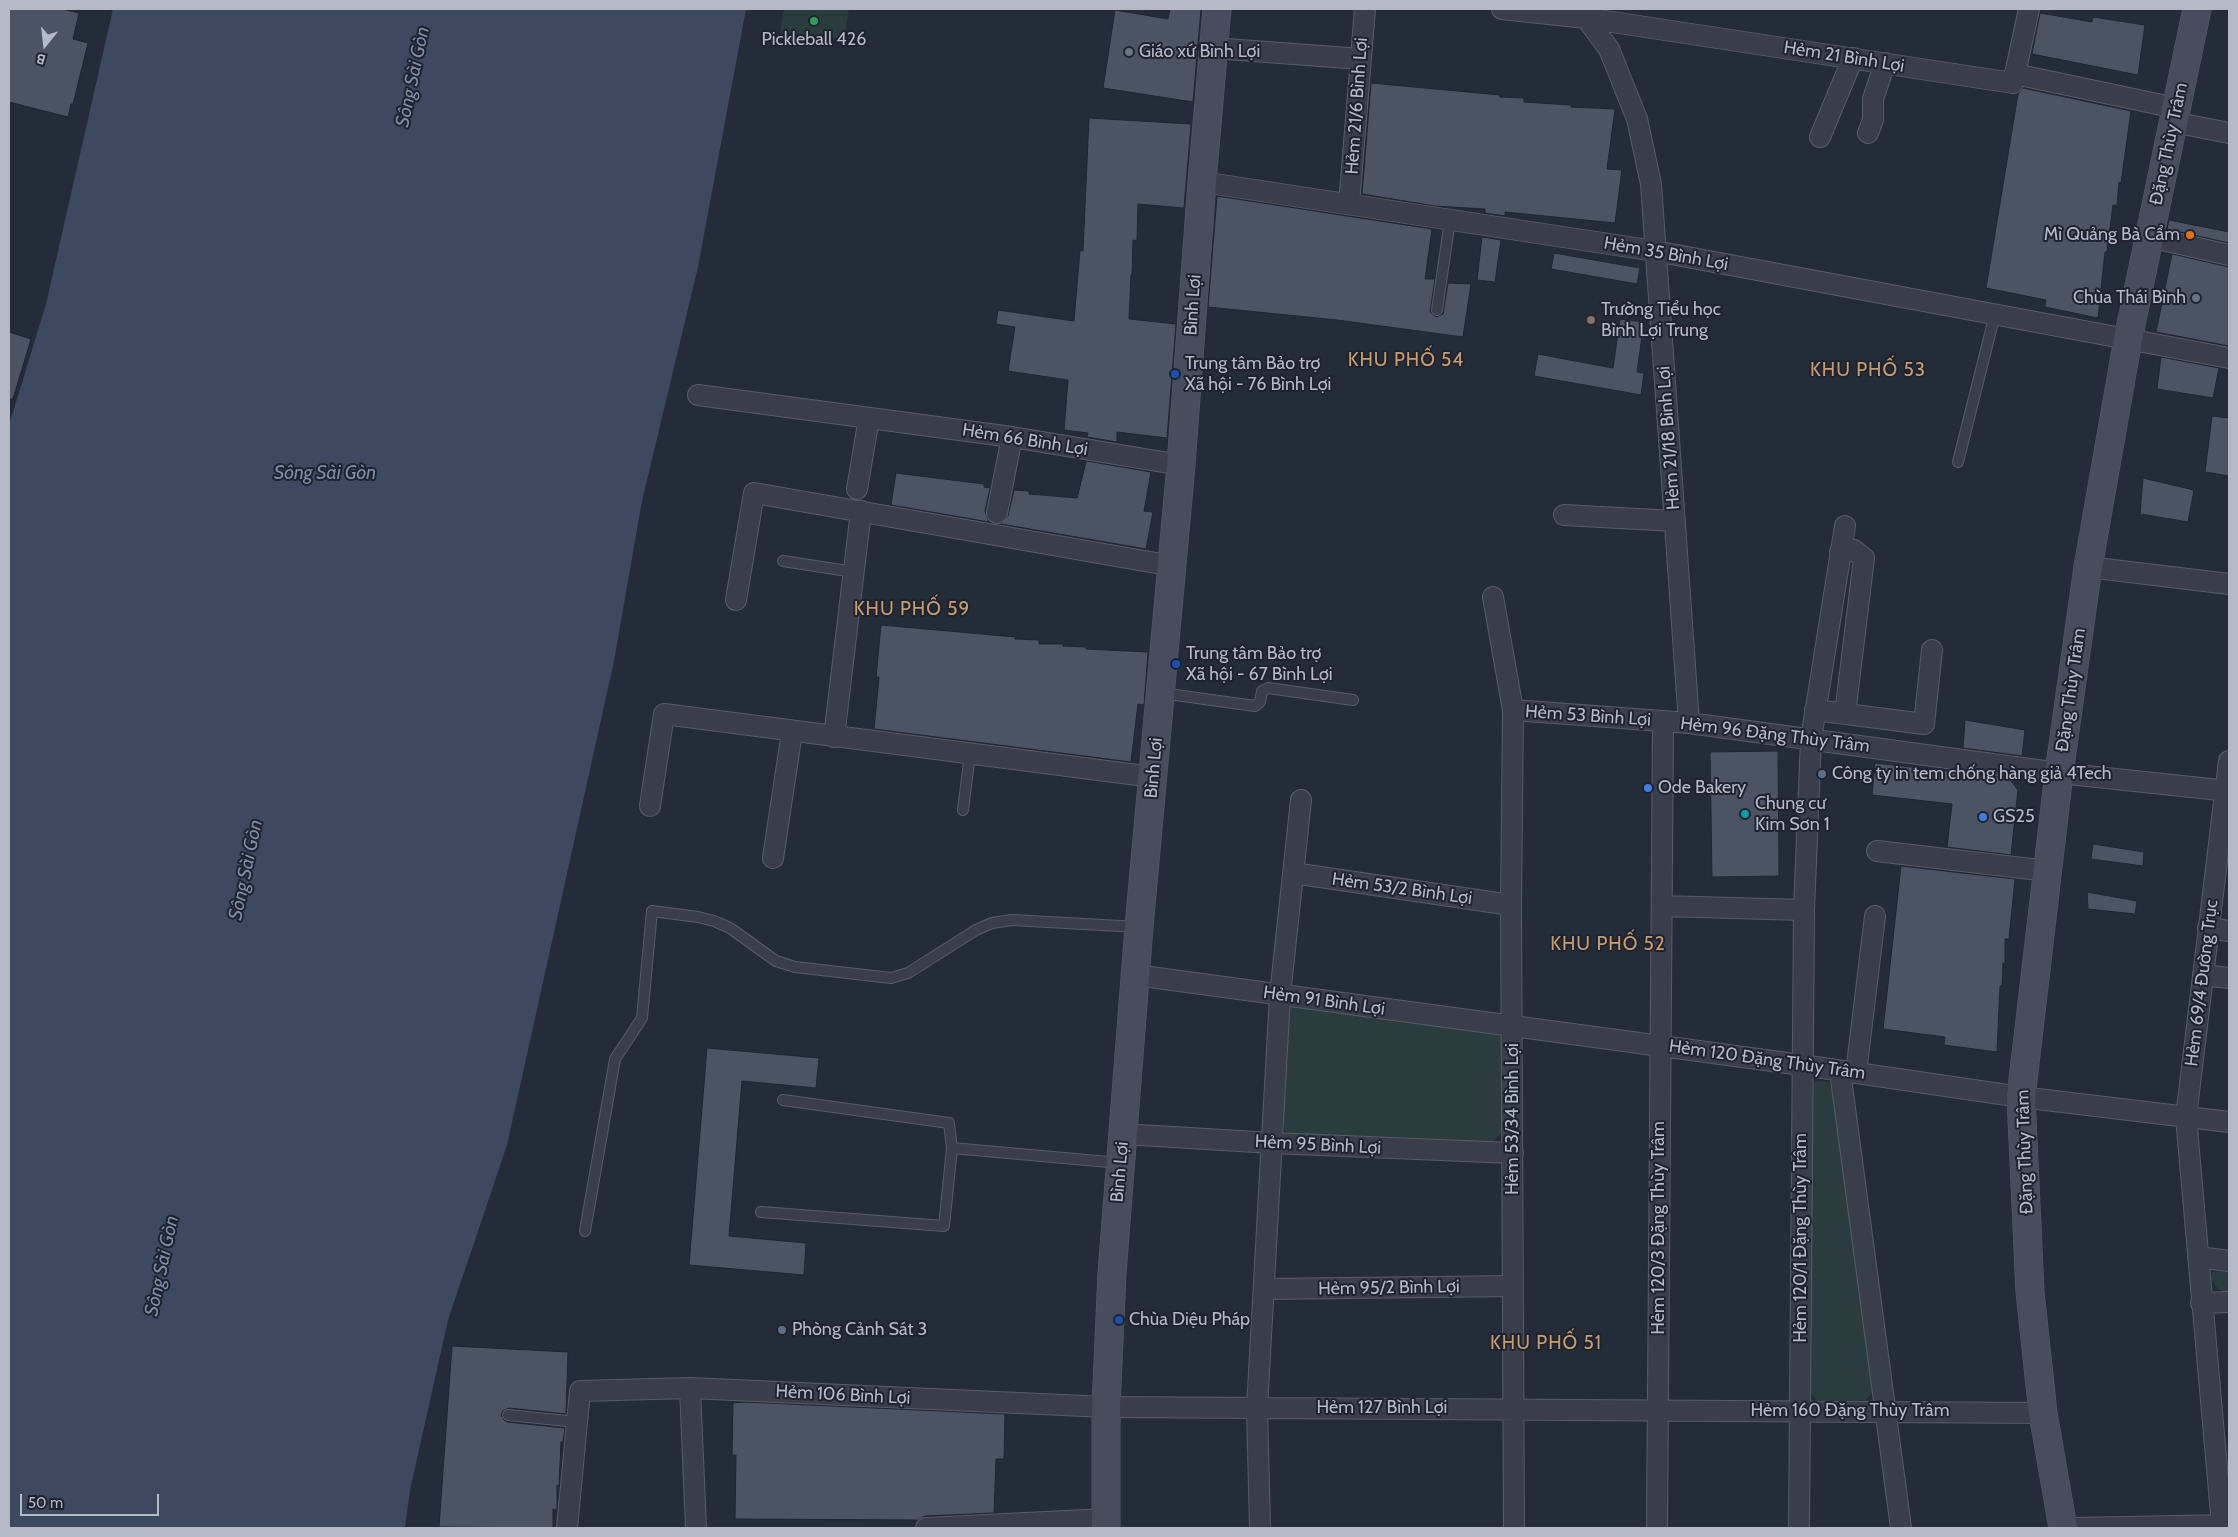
<!DOCTYPE html>
<html>
<head>
<meta charset="utf-8">
<style>
  body { margin:0 }
  #map { position:relative; width:2238px; height:1537px; overflow:hidden; background:#252c39; font-family:Cabin,sans-serif }
  canvas { display:block }
  .frame { position:absolute; inset:0; border:10px solid #b4b9c5; pointer-events:none }
  .north { position:absolute; left:20px; top:20px; width:50px; height:50px; -webkit-text-stroke:4px #1e232f; paint-order:stroke; rotate:196deg; font-size:14px; font-weight:700; line-height:20px; text-align:center; color:#b4b9c5 }
  .north::after { content:''; display:block; margin:auto; width:18px; height:22px; background:#b4b9c5; clip-path:polygon(50% 0,100% 100%,50% 72%,0 100%) }
  .scale { position:absolute; left:20px; top:1494px; width:139px; height:22px; box-sizing:border-box; border:2px solid #b4b9c5; border-top:0; padding-left:6px; font-size:15px; line-height:18px; white-space:nowrap; color:#b4b9c5; -webkit-text-stroke:4px #1e232f; paint-order:stroke }
</style>
</head>
<body>
<div id="map">
<canvas width="2238" height="1537"></canvas>
<div class="frame"></div>
<div class="north">B</div>
<div class="scale">50 m</div>
</div>
<script>
const c = document.querySelector('canvas').getContext('2d');
c.lineJoin = 'round';
function fill(path, color) {
  c.fillStyle = color;
  c.fill(path, 'evenodd');
}
function shape(rows) {
  const path = new Path2D();
  for (const r of rows) {
    path.moveTo(r[0], r[1]);
    for (let i = 2; i < r.length; i += 2) path.lineTo(r[i], r[i + 1]);
  }
  return path;
}
function strokePath(path, color, width, dash) {
  c.strokeStyle = color;
  c.lineWidth = width;
  c.lineCap = dash ? 'butt' : 'round';
  c.setLineDash(dash || []);
  c.stroke(path);
}
function drawText(font, color, halo, rows, align = 'center') {
  c.font = font + ' Cabin,sans-serif';
  c.lineWidth = 4;
  c.setLineDash([]);
  c.textBaseline = 'middle';
  c.strokeStyle = halo;
  c.fillStyle = color;
  for (const [text, x, y, turn = 0] of rows) {
    c.save();
    c.translate(x, y);
    c.rotate((+turn || 0) * Math.PI / 180);
    c.textAlign = isNaN(turn) ? turn : align;
    if (halo) c.strokeText(text, 0, 0);
    c.fillText(text, 0, 0);
    c.restore();
  }
}
fill(shape([
  [784,9,849,9,844,39,780,33],
  [1296,1005,1496,1031,1504,1037,1503,1131,1494,1141,1287,1133,1282,1126,1288,1009],
  [1815,1081,1829,1082,1835,1092,1873,1391,1866,1400,1816,1400,1809,1391,1812,1090],
  [2220,1271,2229,1272,2229,1293,2218,1289,2211,1279,2212,1272]
]), '#2b3c3f');
fill(shape([
  [113,9,746,9,698,267,642,501,614,661,507,1145,448,1320,410,1490,405,1528,9,1528,9,425,46,304]
]), '#3c4961');
const building = shape([
  [9,9,62,9,79,13,73,39,88,43,73,104,71,104,68,117,9,102,9,9],
  [1170,9,1201,9,1193,102,1103,88,1115,10,1168,19,1170,9],
  [2040,13,2092,22,2093,17,2145,25,2138,75,2032,54,2040,13],
  [1371,83,1500,95,1500,97,1524,98,1524,102,1571,105,1571,107,1615,109,1607,169,1622,170,1615,223,1505,212,1505,216,1485,213,1485,209,1435,206,1362,194,1371,83],
  [2023,88,2131,111,2121,183,2119,182,2117,206,2113,205,2107,252,2105,252,2098,318,2045,307,2046,300,1986,288,2018,94,2023,88],
  [1089,118,1191,124,1184,208,1138,204,1137,241,1133,240,1132,275,1131,275,1129,319,1176,324,1167,438,1117,432,1117,442,1087,437,1088,433,1064,430,1068,380,1008,371,1015,327,996,324,998,310,1074,321,1080,250,1083,251,1089,118],
  [1217,196,1432,229,1425,279,1435,279,1430,312,1436,317,1443,314,1448,283,1471,284,1463,337,1337,320,1208,307,1217,196],
  [2169,220,2229,232,2229,243,2167,229,2169,220],
  [1482,237,1501,240,1495,282,1477,280,1482,237],
  [1554,253,1640,268,1637,284,1551,269,1554,253],
  [2172,254,2229,267,2229,346,2156,332,2172,254],
  [1620,319,1644,322,1637,372,1644,373,1641,395,1534,376,1538,354,1613,368,1620,319],
  [9,332,31,339,13,399,9,399,9,332],
  [2161,357,2219,368,2213,398,2157,389,2161,357],
  [2212,416,2229,418,2229,476,2205,472,2212,416],
  [1081,460,1151,472,1144,511,1153,512,1146,549,1001,524,1008,516,1014,490,1029,491,1029,494,1077,498,1086,462,1081,460],
  [896,473,984,484,984,487,990,488,985,511,989,522,891,505,896,473],
  [2143,478,2194,490,2188,522,2140,514,2143,478],
  [881,625,1015,637,1015,639,1039,640,1039,644,1063,644,1063,646,1086,647,1086,649,1148,652,1144,705,1138,704,1131,762,874,729,879,677,876,677,881,625],
  [1965,720,2025,730,2022,756,1963,748,1965,720],
  [1778,751,1779,876,1712,877,1710,752,1778,751],
  [1875,763,2009,778,2018,790,2011,855,1947,847,1952,804,1872,795,1875,763],
  [2093,844,2144,852,2143,866,2091,859,2093,844],
  [1901,866,2015,879,2009,939,2005,939,2005,963,2003,963,2002,986,2000,986,1997,1052,1944,1045,1945,1037,1883,1029,1901,866],
  [2087,892,2137,901,2135,914,2088,909,2087,892],
  [707,1048,819,1058,816,1088,742,1081,729,1236,806,1243,804,1275,689,1265,707,1048],
  [452,1346,568,1352,566,1414,509,1408,503,1411,501,1415,504,1420,507,1422,565,1428,563,1442,561,1442,559,1486,557,1485,557,1510,553,1509,553,1528,439,1527,452,1346],
  [744,1402,1005,1414,1004,1459,996,1459,994,1513,925,1516,918,1520,735,1519,736,1455,732,1455,733,1403,744,1402]
]);
fill(building, '#4c5363');
strokePath(building, '#202531', 1);
const lane = shape([
  [1437,310,1450,220],
  [1958,462,1995,314],
  [783,561,854,572],
  [1161,693,1255,706,1260,702,1262,691,1268,688,1353,700],
  [963,810,970,754],
  [783,1100,949,1123,952,1148],
  [761,1212,944,1226,952,1148,1120,1163],
  [585,1231,615,1059,642,1018,652,911,698,917,714,921,730,928,776,961,795,967,891,978,908,973,976,930,992,923,1012,920,1138,927],
  [508,1415,577,1422]
]);
const street = shape([
  [1502,9,1586,18,2013,83,2029,9],
  [1586,18,1609,49,1637,119,1651,184,1689,723],
  [1213,48,1361,59],
  [2015,74,2176,108],
  [2173,122,2229,133],
  [1868,133,1873,120,1873,99,1885,63],
  [1820,137,1853,58],
  [1202,182,1655,251,2229,358],
  [1349,204,1365,9],
  [2149,237,2229,255],
  [698,395,1012,437,1181,465],
  [857,489,869,418],
  [997,513,1012,437],
  [1564,515,1675,521],
  [1840,552,1854,550,1864,558,1845,714],
  [2088,567,2229,584],
  [1493,597,1513,710,1511,905,1514,1528],
  [736,600,754,493,1173,566],
  [1513,710,1689,723,2059,773,2229,791],
  [1815,710,1924,724,1932,650],
  [834,737,861,511],
  [650,806,664,714,1153,777],
  [1877,851,2048,871],
  [773,858,792,732],
  [1293,873,1511,905],
  [1662,906,1804,910],
  [2208,928,2229,931],
  [1135,975,1802,1065,2021,1097,2229,1122],
  [2203,975,2229,978],
  [1840,1071,1901,1528],
  [1856,1073,1875,916],
  [1123,1134,1272,1143,1513,1153],
  [2198,1257,2229,1261],
  [1264,1289,1513,1286],
  [2201,1303,2229,1302],
  [690,1388,696,1528],
  [2222,1525,2186,1117,2229,761],
  [567,1528,580,1391,690,1388,1106,1407,2043,1413],
  [926,1528,1106,1519],
  [1260,1528,1257,1408,1280,995,1301,800],
  [1657,1528,1663,722],
  [1799,1528,1804,910,1811,739,1845,526],
  [2072,1528,2229,1525]
]);
const secondary = shape([
  [1106,1528,1106,1407,1112,1273,1139,927,1181,465,1202,182,1217,9],
  [2063,1528,2043,1413,2030,1292,2021,1097,2059,773,2088,567,2128,339,2197,9]
]);
strokePath(lane, '#575c68', 12);
strokePath(street, '#575c68', 22);
strokePath(secondary, '#575c68', 29);
strokePath(lane, '#393e4a', 10);
strokePath(street, '#393e4a', 20);
strokePath(secondary, '#474d5c', 28);
for (const [x, y, r, color] of [
  [814,21,5,"#2e9e5b"],
  [1129,52,5,"#6b7280"],
  [2190,235,5,"#e8710a"],
  [2196,298,5,"#6b7280"],
  [1591,320,5,"#8d6e63"],
  [1175,374,5,"#1a4fb4"],
  [1176,664,5,"#1a4fb4"],
  [1822,774,5,"#5c6f8a"],
  [1648,788,5,"#3f7fe0"],
  [1745,814,5,"#0f9aa8"],
  [1983,817,5,"#3f7fe0"],
  [1119,1320,5,"#1a4fb4"],
  [782,1330,5,"#5c6f8a"]
]) {
  const dot = new Path2D();
  dot.arc(x, y, r, 0, 2 * Math.PI);
  c.fillStyle = color;
  c.fill(dot);
  strokePath(dot, '#1e232f', 2);
}
drawText('18px', '#b4b9c5', '#1e232f', [
  ["Pickleball 426",814,40,"center"],
  ["Giáo xứ Bình Lợi",1139,52],
  ["Mì Quảng Bà Cẩm",2180,235,"right"],
  ["Chùa Thái Bình",2186,298,"right"],
  ["Trường Tiểu học",1601,310],
  ["Bình Lợi Trung",1601,331],
  ["Trung tâm Bảo trợ",1185,364],
  ["Xã hội - 76 Bình Lợi",1185,385],
  ["Trung tâm Bảo trợ",1186,654],
  ["Xã hội - 67 Bình Lợi",1186,675],
  ["Công ty in tem chống hàng giả 4Tech",1832,774],
  ["Ode Bakery",1658,788],
  ["Chung cư",1755,804],
  ["Kim Sơn 1",1755,825],
  ["GS25",1993,817],
  ["Chùa Diệu Pháp",1129,1320],
  ["Phòng Cảnh Sát 3",792,1330]
], 'left');
drawText('18px', '#b4b9c5', '#1e232f', [
  ["Hẻm 21 Bình Lợi",1844,57,9],
  ["Hẻm 21/6 Bình Lợi",1357,106,-86],
  ["Đặng Thùy Trâm",2169,144,-78],
  ["Hẻm 35 Bình Lợi",1666,254,10],
  ["Bình Lợi",1193,305,-86],
  ["Hẻm 21/18 Bình Lợi",1669,438,-94],
  ["Hẻm 66 Bình Lợi",1025,440,9],
  ["Đặng Thùy Trâm",2071,690,-82],
  ["Hẻm 53 Bình Lợi",1588,716,4],
  ["Hẻm 96 Đặng Thùy Trâm",1775,735,7],
  ["Bình Lợi",1154,768,-85],
  ["Hẻm 53/2 Bình Lợi",1402,889,8],
  ["Hẻm 69/4 Đường Trục",2202,983,-83],
  ["Hẻm 91 Bình Lợi",1324,1001,8],
  ["Hẻm 120 Đặng Thùy Trâm",1767,1060,8],
  ["Hẻm 53/34 Bình Lợi",1513,1119,-90],
  ["Hẻm 95 Bình Lợi",1318,1145,3],
  ["Đặng Thùy Trâm",2025,1152,-92],
  ["Bình Lợi",1120,1172,-85],
  ["Hẻm 120/3 Đặng Thùy Trâm",1659,1228,-90],
  ["Hẻm 120/1 Đặng Thùy Trâm",1801,1238,-90],
  ["Hẻm 95/2 Bình Lợi",1389,1288,-1],
  ["Hẻm 106 Bình Lợi",843,1395,3],
  ["Hẻm 127 Bình Lợi",1382,1408],
  ["Hẻm 160 Đặng Thùy Trâm",1850,1411]
]);
drawText('italic 19px', '#7e8eaa', '#1e232f', [
  ["Sông Sài Gòn",413,77,-78],
  ["Sông Sài Gòn",325,473],
  ["Sông Sài Gòn",246,870,-78],
  ["Sông Sài Gòn",162,1266,-78]
]);
c.letterSpacing = '1px';
drawText('19px', '#c99d6b', '#1e232f', [
  ["KHU PHỐ 54",1406,360],
  ["KHU PHỐ 53",1868,370],
  ["KHU PHỐ 59",912,609],
  ["KHU PHỐ 52",1608,944],
  ["KHU PHỐ 51",1546,1343]
]);
c.letterSpacing = '0px';
</script>
</body>
</html>
